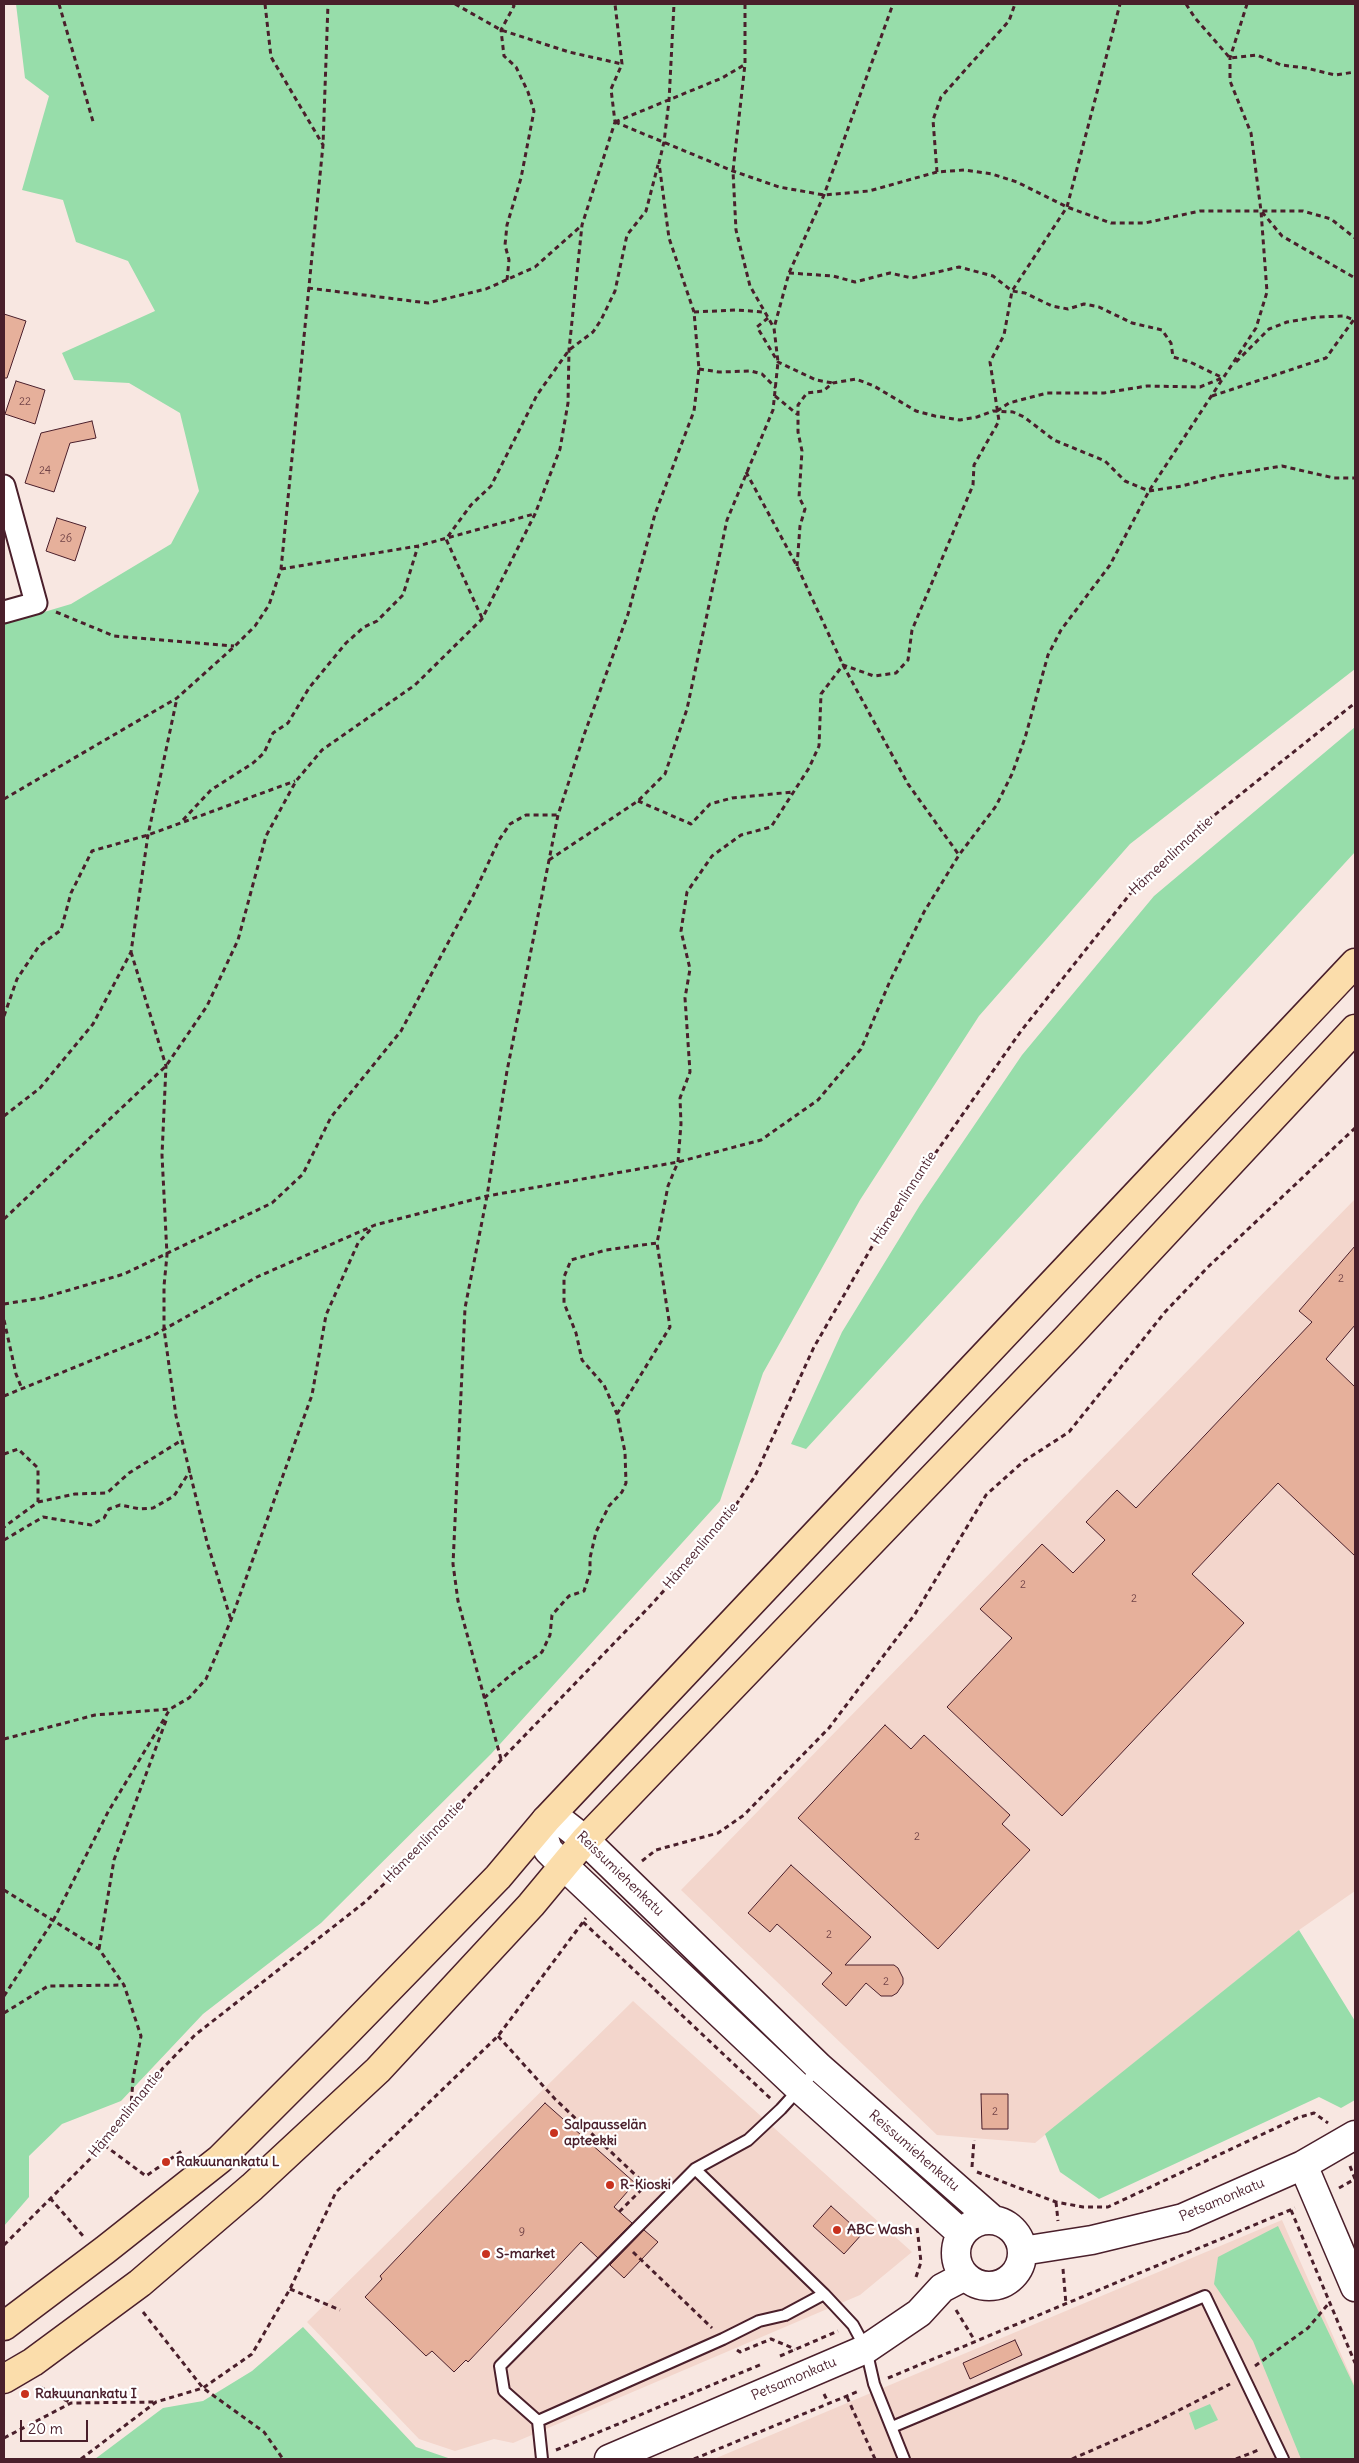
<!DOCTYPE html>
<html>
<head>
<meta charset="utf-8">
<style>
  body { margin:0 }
  #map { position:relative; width:1359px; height:2463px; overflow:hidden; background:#f8e7e1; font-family:Delius,sans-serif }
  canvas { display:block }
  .frame { position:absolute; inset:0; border:5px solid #4a1f2b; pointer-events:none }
  .scale { position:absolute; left:20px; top:2420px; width:68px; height:22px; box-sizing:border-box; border:2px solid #4a1f2b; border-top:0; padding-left:6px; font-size:15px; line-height:18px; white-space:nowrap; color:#4a1f2b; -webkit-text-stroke:4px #fff; paint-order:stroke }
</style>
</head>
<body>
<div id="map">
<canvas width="1359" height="2463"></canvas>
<div class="frame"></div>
<div class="scale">20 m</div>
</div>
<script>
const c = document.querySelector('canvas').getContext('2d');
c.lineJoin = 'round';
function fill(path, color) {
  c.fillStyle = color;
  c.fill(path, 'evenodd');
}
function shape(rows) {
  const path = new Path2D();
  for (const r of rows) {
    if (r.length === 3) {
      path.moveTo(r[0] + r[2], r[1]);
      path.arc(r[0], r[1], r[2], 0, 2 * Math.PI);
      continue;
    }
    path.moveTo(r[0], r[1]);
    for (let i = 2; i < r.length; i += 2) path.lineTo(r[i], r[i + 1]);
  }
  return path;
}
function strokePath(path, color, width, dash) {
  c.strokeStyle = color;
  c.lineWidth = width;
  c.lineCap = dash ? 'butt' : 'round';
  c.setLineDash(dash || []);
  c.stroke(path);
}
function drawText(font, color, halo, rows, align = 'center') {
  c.font = font + ' Delius,sans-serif';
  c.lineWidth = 4.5;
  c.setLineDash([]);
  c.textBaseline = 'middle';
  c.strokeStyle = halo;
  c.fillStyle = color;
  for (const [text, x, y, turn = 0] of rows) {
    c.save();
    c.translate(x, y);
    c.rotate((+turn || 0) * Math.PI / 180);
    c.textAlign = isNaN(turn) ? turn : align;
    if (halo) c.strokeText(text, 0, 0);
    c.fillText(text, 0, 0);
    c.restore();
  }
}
fill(shape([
  [1355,1199,1355,1891,1299,1930,1035,2143,937,2135,681,1890],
  [633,2001,912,2252,860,2295,513,2443,494,2439,455,2451,419,2439,307,2322],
  [1282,2220,1355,2386,1355,2459,714,2459]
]), '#f3d6cc');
fill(shape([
  [16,4,1355,4,1355,669,1130,844,979,1016,860,1200,763,1373,720,1501,491,1754,321,1923,203,2014,121,2101,62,2124,29,2156,29,2197,4,2226,4,624,71,604,171,544,199,491,180,413,129,383,74,380,62,353,155,311,128,261,76,242,63,200,22,190,49,96,25,78],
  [1355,727,1355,852,806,1449,791,1444,842,1332,920,1205,1022,1055,1154,896],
  [1299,1930,1355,2021,1355,2100,1341,2108,1319,2097,1099,2199,1060,2172,1045,2134],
  [1278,2226,1355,2388,1355,2459,1301,2459,1253,2341,1214,2284,1218,2257],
  [303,2327,416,2447,451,2459,95,2459,163,2408,203,2401,252,2371],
  [1210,2404,1218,2420,1195,2430,1189,2413]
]), '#97ddaa');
const building = shape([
  [4,314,26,321,7,378,4,378,4,314],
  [16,381,45,390,35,424,5,414,16,381],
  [92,421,96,438,70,443,54,492,25,483,41,433,92,421],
  [57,518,86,527,75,561,46,551,57,518],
  [1355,1246,1355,1325,1326,1359,1355,1387,1355,1556,1278,1483,1192,1574,1244,1623,1062,1816,947,1707,1012,1638,980,1609,1042,1544,1073,1573,1105,1540,1086,1522,1117,1490,1136,1508,1312,1322,1299,1311,1355,1246],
  [885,1725,911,1749,924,1735,1010,1815,1002,1824,1030,1850,938,1949,798,1818,885,1725],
  [791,1865,871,1937,845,1965,894,1965,898,1968,903,1978,903,1984,897,1993,892,1996,881,1996,866,1983,846,2006,822,1984,832,1973,777,1924,770,1932,748,1913,791,1865],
  [981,2094,1008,2094,1008,2129,982,2129,981,2094],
  [545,2103,635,2183,614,2207,632,2223,598,2258,581,2242,468,2362,466,2360,454,2372,432,2351,426,2356,365,2297,382,2279,380,2276,545,2103],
  [831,2206,862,2234,844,2254,813,2226,831,2206],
  [644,2230,658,2242,624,2278,610,2265,644,2230],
  [1015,2340,1022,2355,970,2379,963,2363,1015,2340]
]);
fill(building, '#e6b09b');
strokePath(building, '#4a1f2b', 1);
const lane = shape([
  [695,2169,824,2294,853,2325,866,2349,874,2384,904,2459],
  [538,2421,723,2339,759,2321,785,2315,824,2294],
  [892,2427,1205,2296,1283,2459],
  [542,2459,538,2421,504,2391,500,2366,695,2169,748,2140,781,2109,819,2067]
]);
const street = shape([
  [4,486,36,603,4,612]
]);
const secondary = shape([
  [1303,2165,1355,2287],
  [989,2253,33],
  [962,2234,799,2088,564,1866,548,1850,544,1838,546,1820,562,1822,585,1840,819,2067,993,2220],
  [1022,2251,1092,2240,1183,2218,1303,2165,1355,2135],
  [609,2459,866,2349,919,2313,942,2288,965,2276]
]);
const primary = shape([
  [4,2326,105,2250,220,2159,341,2038,498,1877,546,1820,1355,963],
  [4,2379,33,2362,140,2283,252,2187,378,2070,531,1905,585,1840,1067,1338,1355,1029]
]);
strokePath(lane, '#4a1f2b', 14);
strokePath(street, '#4a1f2b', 25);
strokePath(secondary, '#4a1f2b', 31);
strokePath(primary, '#4a1f2b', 31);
strokePath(shape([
  [59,4,94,125],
  [265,4,271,57,323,145],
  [455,4,501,30,569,52,622,64],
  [745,4,745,64,733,171,736,230,750,286,774,328],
  [1186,4,1195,18,1230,58,1257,55,1281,65,1306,68,1335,75,1355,72],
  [615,122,733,171,779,187,824,195,869,191,937,172,964,170,992,174,1017,182,1067,207,1111,223,1145,223,1200,211,1303,211,1331,219,1355,238],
  [615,122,722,78,744,65],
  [937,172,933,120,941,97,1009,21,1015,4],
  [1262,212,1282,236,1355,278],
  [789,273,833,276,855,282,890,273,912,278,959,267,993,276,1012,291,1025,293,1052,306,1068,309,1084,304,1099,307,1132,323,1162,330,1171,343,1173,357,1190,362,1223,378],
  [507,280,509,260,505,245,507,225,521,178,534,111,528,92,516,67,504,56,501,30,514,6,513,4],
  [308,288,428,303,486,289,535,267,581,226],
  [694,312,737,310,763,312],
  [768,318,757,327,778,362,816,380,833,383],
  [1236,362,1269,329,1287,322,1317,317,1344,316,1354,320],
  [699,369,719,372,751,371,762,374,776,388],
  [775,396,797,414],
  [1212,396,1326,358,1355,318],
  [997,411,1009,403,1047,393,1104,393,1147,386,1200,387,1222,378],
  [746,472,797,566,843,665,908,784,959,855],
  [797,566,800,526,805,509,799,497,802,451,798,432,798,405,807,393,823,391,833,383,856,379,874,386,916,411,935,416,960,420,977,417,993,411,1013,412,1024,417,1054,440,1105,461,1125,481,1149,491,1182,486,1220,476,1282,466,1334,478,1355,478],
  [281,569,418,546,534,514],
  [56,612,114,636,234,646],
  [482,618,446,539,471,505,491,486,537,395,569,350,593,332,601,320,615,291,627,235,646,211,658,165],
  [4,799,177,698,235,646,255,626,269,605,281,569,323,145,328,4],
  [638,801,691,824,710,804,732,798,793,792],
  [183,820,211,790,253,763,264,753,273,733,288,723,309,688,346,643,364,627,377,621,403,595,418,546],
  [549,860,638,801,665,774,687,709,727,520,773,410,778,362,774,328,789,273,824,195,893,4],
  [131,952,166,1066,162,1155,167,1255,164,1286,164,1329,176,1416,207,1542,231,1620],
  [4,1016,17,979,39,946,61,930,71,893,92,851,148,835,295,781],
  [4,1116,40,1088,93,1024,131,952,148,835,177,698],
  [4,1219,166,1066,207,1006,238,940,266,836,296,781,322,750,415,685,482,619,535,514,560,449,568,403,569,350,582,225,615,122,611,89,622,64,615,4],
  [4,1304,42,1298,124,1274,272,1203,303,1174,331,1117,401,1031,473,896,499,840,510,824,526,815,558,815],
  [4,1320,16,1374,22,1389],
  [4,1396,154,1335,257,1277,375,1225,487,1196,678,1162,761,1140,818,1100,861,1049,890,981,924,912,959,855,996,806,1012,774,1025,738,1048,655,1061,630,1110,565,1149,491,1256,328,1267,292,1261,211,1251,133,1230,81,1230,58,1247,4],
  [617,1414,670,1327,657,1243],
  [4,1454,18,1449,38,1468,38,1502,4,1527],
  [38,1502,75,1494,107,1493,129,1473,182,1440],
  [4,1540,43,1517,91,1525,104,1518,109,1509,120,1505,140,1509,153,1508,174,1496,190,1471],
  [484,1698,512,1674,542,1652,550,1635,552,1615,569,1596,584,1591,590,1572,590,1558,596,1532,609,1506,622,1492,626,1483,625,1452,617,1414,604,1385,582,1360,576,1333,564,1303,564,1277,571,1260,606,1250,657,1243,668,1186,678,1162,681,1124,680,1098,690,1072,685,998,690,969,681,931,687,892,712,856,741,835,771,827,809,768,819,746,821,694,843,665,874,676,896,673,908,660,912,630,973,485,974,465,999,421,990,362,1004,335,1012,291,1067,207,1120,4],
  [4,1739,95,1715,170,1709,189,1698,206,1679,231,1620,312,1395,326,1315,358,1243,373,1227],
  [501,1759,458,1601,453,1564,465,1308,487,1196,507,1071,558,815,584,735,628,614,655,514,694,411,699,369,694,312,669,238,659,163,664,142,669,101,674,4],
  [642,1861,656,1850,718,1833,744,1815,829,1728,915,1614,986,1495,1024,1461,1069,1432,1165,1312,1208,1267,1355,1128],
  [4,1890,99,1949,124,1985,141,2036,133,2079,131,2107],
  [583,1922,771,2099],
  [99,1949,114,1860,167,1718],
  [4,1996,53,1921,108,1812,170,1709],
  [4,2013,48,1986,123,1985],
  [498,2036,555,2099,646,2185,619,2212],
  [104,2145,146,2176,182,2151],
  [1350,2166,1355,2179],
  [972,2167,974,2140],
  [977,2172,1056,2202,1083,2207,1108,2207,1297,2118,1314,2113,1328,2123],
  [1339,2188,1355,2179],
  [50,2198,84,2237],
  [1056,2202,1058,2221],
  [1291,2210,1355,2363],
  [4,2245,104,2145,163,2068,195,2035,365,1902,408,1861,501,1760,651,1605,697,1554,728,1517,755,1476,814,1347,881,1231,1021,1031,1138,884,1187,837,1355,703],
  [633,2252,712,2328],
  [1063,2269,1066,2304],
  [916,2277,921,2262,917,2227],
  [290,2289,340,2310],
  [956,2310,975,2341],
  [143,2312,203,2388,264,2432,283,2459],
  [737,2350,740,2352,771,2339,795,2349],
  [780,2356,838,2331],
  [1255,2366,1308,2328,1329,2303],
  [888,2378,1295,2208],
  [40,2387,71,2403],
  [824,2394,829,2404],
  [847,2397,875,2459],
  [4,2438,71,2403,155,2402],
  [556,2450,762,2364],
  [81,2459,156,2402,203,2388,252,2354,290,2289,336,2192,498,2036,586,1918],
  [694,2459,859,2391],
  [1072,2459,1154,2423,1230,2384],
  [1236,2459,1261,2449]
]), '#4a1f2b', 3, [5, 4]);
strokePath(lane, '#fff', 10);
strokePath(street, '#fff', 21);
strokePath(secondary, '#fff', 28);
strokePath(primary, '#fbddab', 28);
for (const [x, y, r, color] of [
  [554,2133,5,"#c8321e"],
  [166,2162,5,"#c8321e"],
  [610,2185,5,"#c8321e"],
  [837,2230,5,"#c8321e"],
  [486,2254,5,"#c8321e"],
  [25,2394,5,"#c8321e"]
]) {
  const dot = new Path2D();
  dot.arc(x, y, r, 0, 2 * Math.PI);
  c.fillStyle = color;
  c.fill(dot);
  strokePath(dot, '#fff', 2);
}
drawText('11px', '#714347', null, [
  ["22",25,402],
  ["24",45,471],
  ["26",66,539],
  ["2",1341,1279],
  ["2",1023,1585],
  ["2",1134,1599],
  ["2",917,1837],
  ["2",829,1935],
  ["2",886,1982],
  ["2",995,2112],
  ["9",522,2233]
]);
drawText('14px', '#4a1f2b', '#fff', [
  ["Hämeenlinnantie",1171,856,-43],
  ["Hämeenlinnantie",904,1198,-57],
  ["Hämeenlinnantie",701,1546,-50],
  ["Hämeenlinnantie",424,1842,-46],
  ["Reissumiehenkatu",620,1874,44],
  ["Hämeenlinnantie",126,2114,-51],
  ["Reissumiehenkatu",914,2151,41],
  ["Petsamonkatu",1222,2200,-23],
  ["Petsamonkatu",794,2379,-23]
]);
drawText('bold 14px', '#4a1f2b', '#fff', [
  ["Salpausselän",564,2125],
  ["apteekki",564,2141],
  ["Rakuunankatu L",176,2162],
  ["R-Kioski",620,2185],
  ["ABC Wash",847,2230],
  ["S-market",496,2254],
  ["Rakuunankatu I",35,2394]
], 'left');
</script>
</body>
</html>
